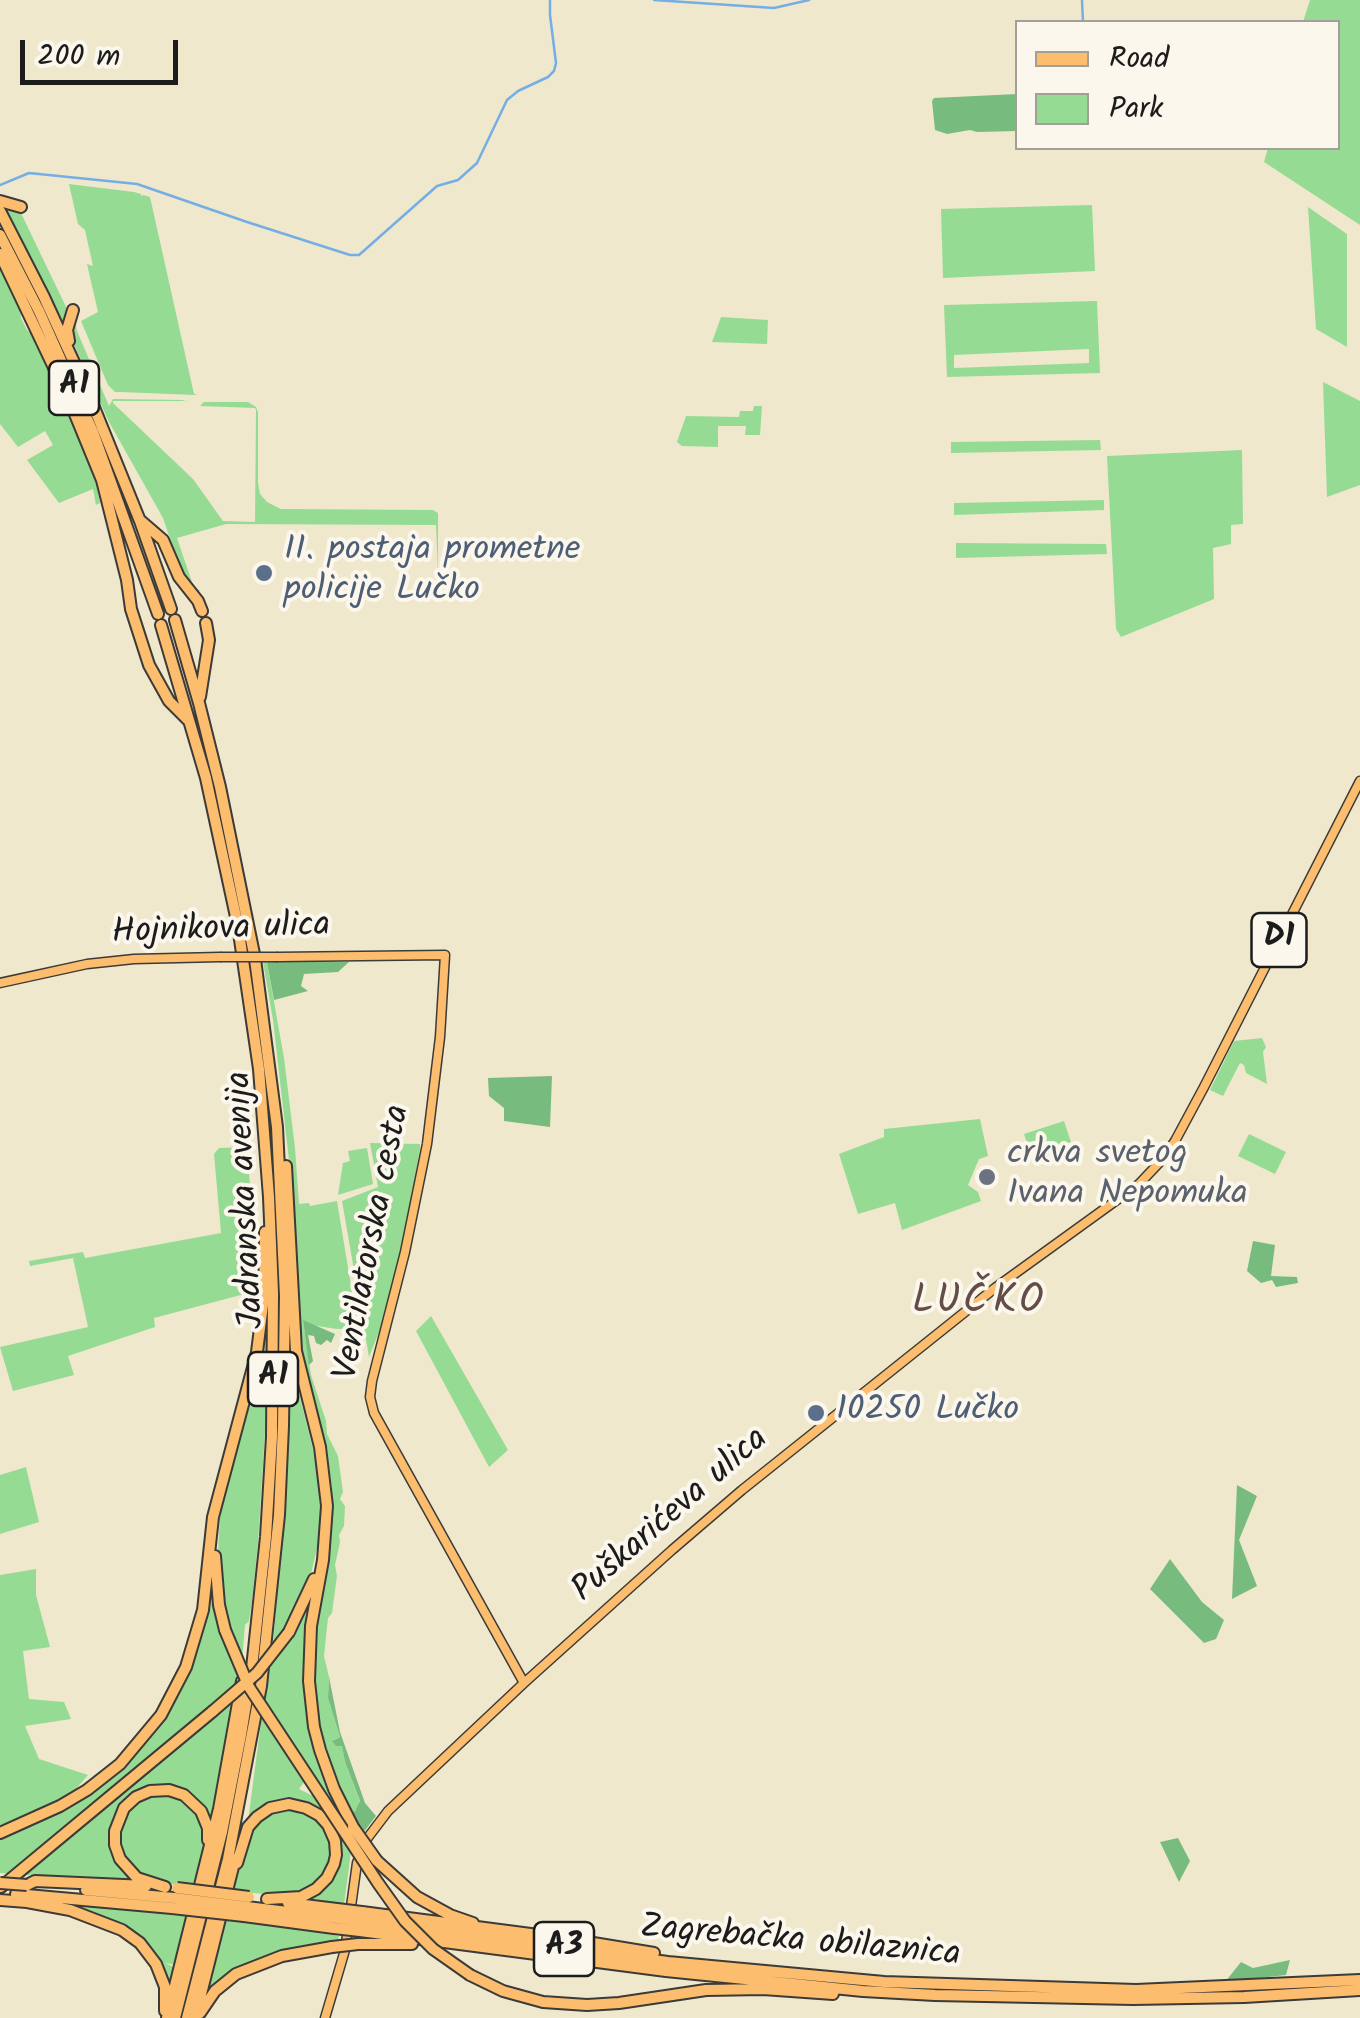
<!DOCTYPE html>
<html>
<head>
<meta charset="utf-8">
<style>
  body { margin:0 }
  #map { position:relative; width:1360px; height:2018px; overflow:hidden; background:#efe8cd; font-family:Kalam,sans-serif }
  canvas { display:block }
  .legend { position:absolute; left:1015px; top:20px; width:325px; height:130px; box-sizing:border-box; background:#fbf7ec; border:2px solid #a29f99; margin:0; padding:12px 18px; list-style:none; font-size:30px; color:#1c1c1c }
  .legend li { display:flex; align-items:center; gap:20px; height:50px }
  .legend b { width:50px; border:2px solid #a29f99 }
  .scale { position:absolute; left:20px; top:40px; width:158px; height:45px; box-sizing:border-box; border:5px solid #1c1c1c; border-top:0; padding-left:12px; font-size:30px; line-height:35px; white-space:nowrap; color:#1c1c1c; -webkit-text-stroke:8px #fbf7ec; paint-order:stroke }
</style>
</head>
<body>
<div id="map">
<canvas width="1360" height="2018"></canvas>
<ul class="legend">
<li><b style="height:12px;background:#fcbd6e"></b>Road</li>
<li><b style="height:28px;background:#96db94"></b>Park</li>
</ul>
<div class="scale">200 m</div>
</div>
<script>
const c = document.querySelector('canvas').getContext('2d');
c.lineJoin = 'round';
function fill(path, color) {
  c.fillStyle = color;
  c.fill(path, 'evenodd');
}
function shape(rows) {
  const path = new Path2D();
  for (const r of rows) {
    path.moveTo(r[0], r[1]);
    for (let i = 2; i < r.length; i += 2) path.lineTo(r[i], r[i + 1]);
  }
  return path;
}
function strokePath(path, color, width, dash) {
  c.strokeStyle = color;
  c.lineWidth = width;
  c.lineCap = dash ? 'butt' : 'round';
  c.setLineDash(dash || []);
  c.stroke(path);
}
function drawText(font, color, halo, rows, align = 'center') {
  c.font = font + ' Kalam,sans-serif';
  c.lineWidth = 8;
  c.setLineDash([]);
  c.textBaseline = 'middle';
  c.strokeStyle = halo;
  c.fillStyle = color;
  for (const [text, x, y, turn = 0] of rows) {
    c.save();
    c.translate(x, y);
    c.rotate((+turn || 0) * Math.PI / 180);
    c.textAlign = isNaN(turn) ? turn : align;
    if (halo) c.strokeText(text, 0, 0);
    c.fillText(text, 0, 0);
    c.restore();
  }
}
fill(shape([
  [1310,0,1360,0,1360,225,1264,162,1268,148,1338,148,1338,22,1303,22],
  [69,184,134,192,141,194,141,196,143,195,150,197,194,394,197,394,195,395,120,392,115,392,108,385,81,321,98,312,87,264,93,266,85,230,78,224],
  [1092,205,1095,271,943,278,941,209],
  [1308,207,1347,234,1347,347,1316,329],
  [5,208,20,211,69,313,63,326],
  [0,269,20,307,21,318,27,330,37,339,94,472,100,503,96,505,93,489,59,503,27,460,53,445,45,431,18,447,0,424],
  [1097,301,1100,373,947,377,944,305],
  [1089,349,1089,363,954,368,954,355],
  [721,317,768,320,767,344,712,342],
  [74,318,77,331,109,406,113,399,182,400,186,401,191,403,185,401,113,401,113,403,193,479,223,521,255,522,256,410,255,408,200,406,204,402,248,402,256,407,258,412,258,483,260,494,267,502,281,509,433,510,438,513,438,573,436,525,226,524,177,538,193,585,200,591,196,591,182,574,163,518,109,422,73,342,71,329],
  [1323,382,1360,401,1360,485,1327,497],
  [754,406,762,406,760,435,745,435,746,426,718,426,718,447,682,446,677,442,686,416,739,417,740,411,753,411],
  [1100,440,1101,450,951,453,951,442],
  [1242,450,1243,524,1231,525,1231,544,1213,548,1214,599,1121,637,1116,629,1107,456],
  [1104,500,1104,510,954,515,954,503],
  [956,543,1106,544,1107,554,956,558],
  [210,769,240,901,251,965,265,1070,277,1207,280,1295,279,1402,276,1487,266,1592,264,1592,277,1395,278,1337,272,1165,240,913],
  [263,962,267,962,284,1058,295,1148,299,1204,309,1203,310,1206,337,1201,358,1328,337,1329,311,1325,303,1321,311,1375,326,1421,327,1434,338,1456,343,1492,340,1499,345,1506,344,1526,339,1535,340,1542,335,1565,337,1576,332,1613,328,1618,324,1656,329,1677,328,1698,340,1737,333,1740,342,1745,345,1762,360,1802,355,1811,350,1814,329,1767,316,1715,313,1692,313,1644,332,1526,332,1489,327,1450,307,1390,297,1339,289,1160,273,1020],
  [1262,1038,1266,1047,1263,1052,1267,1084,1246,1073,1244,1065,1240,1063,1223,1096,1210,1090,1234,1041],
  [980,1119,988,1156,979,1159,968,1185,978,1192,981,1201,902,1230,895,1203,858,1214,839,1154,884,1137,884,1129],
  [1064,1121,1071,1142,1031,1155,1024,1134],
  [1249,1134,1286,1152,1275,1174,1238,1156],
  [370,1143,420,1144,420,1149,401,1253,381,1327,369,1357,342,1201,378,1187],
  [247,1147,255,1251,252,1292,154,1318,155,1327,68,1356,74,1375,13,1391,0,1347,88,1327,73,1258,30,1266,29,1261,83,1252,85,1258,221,1233,214,1154,219,1148],
  [367,1148,373,1184,338,1195,343,1163,350,1161,348,1151],
  [431,1316,508,1450,489,1467,416,1331],
  [267,1330,265,1433,258,1543,252,1601,249,1621,245,1625,242,1661,228,1626,221,1596,218,1552,220,1516,227,1480,250,1403],
  [291,1362,317,1465,321,1521,319,1540,310,1578,286,1627,273,1645,286,1486],
  [26,1467,39,1522,0,1534,0,1475],
  [36,1569,36,1595,50,1647,23,1651,29,1699,64,1702,71,1719,25,1726,39,1759,88,1775,75,1790,54,1804,31,1815,0,1825,0,1575],
  [211,1574,221,1629,240,1682,13,1874,0,1873,0,1836,93,1789,173,1700],
  [311,1598,304,1668,310,1722,358,1840,356,1842,264,1703,270,1665,294,1633],
  [238,1697,232,1738,211,1823,168,1788,119,1809,114,1820,111,1833,135,1881,22,1875],
  [262,1715,305,1781,299,1789,311,1795,313,1794,351,1851,344,1905,301,1899,325,1884,338,1840,301,1803,248,1821],
  [171,1793,190,1803,198,1812,205,1833,205,1847,196,1887,163,1883,144,1878,128,1866,117,1842,123,1814,143,1797],
  [292,1807,312,1813,329,1833,332,1853,325,1876,305,1892,287,1896,231,1891,245,1839,263,1815],
  [49,1902,189,1916,175,1965,165,1963,174,1967,168,1992,162,1963,146,1945],
  [224,1920,312,1931,339,1936,338,1941,250,1962,221,1979,205,1996,212,1976,212,1970]
]), '#96db94');
fill(shape([
  [1017,94,1017,131,977,132,970,130,947,134,935,130,932,101,934,98],
  [267,962,349,962,338,972,304,974,301,986,308,991,274,1000],
  [552,1076,550,1127,504,1121,504,1108,489,1096,488,1078],
  [1253,1241,1275,1245,1271,1276,1297,1277,1298,1283,1276,1287,1272,1280,1261,1283,1247,1271],
  [303,1320,335,1334,331,1343,327,1340,321,1345,316,1343,314,1336,308,1335,313,1361,309,1365],
  [1237,1485,1257,1496,1239,1540,1257,1586,1232,1599],
  [1170,1559,1202,1602,1224,1620,1216,1639,1204,1643,1150,1589],
  [329,1677,340,1732,365,1803,376,1816,363,1833,350,1814,355,1811,360,1801,345,1762,342,1746,336,1746,332,1741,340,1737,328,1698],
  [1178,1838,1190,1861,1179,1882,1160,1842],
  [1290,1960,1286,1975,1225,1982,1241,1962,1253,1968]
]), '#78bb7e');
strokePath(shape([
  [654,0,774,8,809,0],
  [1082,0,1083,22],
  [0,185,29,173,137,184,247,222,350,255,359,255,437,186,458,180,477,163,507,100,518,91,548,77,554,71,556,63,550,15,550,0]
]), '#74aee4', 2.5);
const major = shape([
  [278,957,445,955,440,1037,427,1144,405,1252,372,1381,370,1397,374,1413,524,1683],
  [0,983,87,964,134,959,220,957],
  [325,2018,345,1950,357,1863,366,1840,388,1811,524,1683,672,1550,742,1490,995,1288,1139,1184,1159,1163,1175,1141,1204,1087,1360,781]
]);
const highway = shape([
  [0,201,21,207],
  [0,211,44,297,89,395,140,521,171,609],
  [0,235,39,311,93,432,158,614],
  [0,254,68,397,102,480,127,580,131,609,149,665,169,701,189,721],
  [69,341,67,330,73,310],
  [141,521,163,540,179,577,198,601,202,611],
  [175,620,199,703,220,787,255,959,277,1127,285,1296,283,1426,279,1515,261,1686,228,1859,187,2018],
  [161,625,206,778,238,926,259,1069,269,1197,273,1293,272,1437,266,1537,252,1668,241,1735,222,1832,175,2018],
  [200,697,209,640,206,623],
  [286,1166,296,1351,320,1447,327,1506,323,1560,311,1626,309,1681,314,1727,320,1750,334,1789,353,1827],
  [215,1556,219,1605,225,1630],
  [289,1632,314,1579],
  [0,1833,60,1806,87,1790,120,1764,161,1715,186,1667,203,1610,213,1517,257,1352,264,1296,265,1232],
  [377,1861,417,1897,450,1915,473,1923],
  [237,1863,248,1827,257,1817,270,1808,289,1804,306,1808,319,1815,328,1825,335,1841,336,1855,334,1864,327,1878,316,1889,301,1897,267,1899],
  [27,1885,35,1881,146,1886],
  [1,1887,213,1711],
  [165,1887,137,1878,120,1859,115,1845,115,1831,124,1808,136,1797,150,1791,169,1790,184,1795,201,1811,208,1828,208,1840],
  [86,1890,174,1898],
  [16,1894,172,1908],
  [0,1900,27,1902,70,1910,122,1930,140,1943,156,1964,165,1987,165,2011],
  [288,1903,337,1909],
  [247,1907,336,1918],
  [362,1912,569,1939,654,1953],
  [244,1916,334,1928],
  [361,1921,668,1962,884,1982,1136,1990,1360,1980],
  [360,1931,666,1971,863,1991,935,1995,1133,1999,1244,1997,1360,1990],
  [358,1944,412,1944],
  [470,1975,503,1991,543,2002,587,2005,619,2003,706,1990,763,1989,833,1994],
  [200,2013,215,1991,236,1974,282,1956,332,1947],
  [167,2018,219,1809,242,1681],
  [195,2018,235,1859]
]);
strokePath(major, '#3c3b37', 11);
strokePath(highway, '#3c3b37', 14);
strokePath(major, '#fcbd6e', 8);
strokePath(highway, '#fcbd6e', 10);
const majorBridge = shape([
  [220,957,278,957]
]);
const highwayBridge = shape([
  [225,1630,249,1687,378,1883,405,1921,433,1949,470,1975],
  [213,1711,257,1673,289,1632],
  [353,1827,377,1861],
  [0,1883,27,1885],
  [177,1888,249,1897],
  [174,1898,247,1907],
  [172,1908,244,1916],
  [337,1909,362,1912],
  [336,1918,361,1921],
  [334,1928,360,1931],
  [332,1947,358,1944]
]);
strokePath(majorBridge, '#3c3b37', 11, []);
strokePath(highwayBridge, '#3c3b37', 14, []);
strokePath(majorBridge, '#fcbd6e', 8);
strokePath(highwayBridge, '#fcbd6e', 10);
for (const [x, y, r, color] of [
  [264,573,10,"#5c6f8a"],
  [987,1177,10,"#6b7280"],
  [816,1413,10,"#5c6f8a"]
]) {
  const dot = new Path2D();
  dot.arc(x, y, r, 0, 2 * Math.PI);
  c.fillStyle = color;
  c.fill(dot);
  strokePath(dot, '#fbf7ec', 4);
}
for (const [x, y, w] of [
  [74,388,50],
  [1279,940,55],
  [273,1379,50],
  [564,1949,60]
]) {
  const box = new Path2D();
  box.roundRect(x - w / 2, y - 27, w, 54, 8);
  c.fillStyle = '#fbf7ec';
  c.fill(box);
  strokePath(box, '#1c1c1c', 2.5);
}
drawText('bold 32px', '#1c1c1c', null, [
  ["A1",74,388],
  ["D1",1279,940],
  ["A1",273,1379],
  ["A3",564,1949]
]);
drawText('35px', '#4e5e75', '#fbf7ec', [
  ["II. postaja prometne",284,553],
  ["policije Lučko",284,593],
  ["10250 Lučko",836,1413]
], 'left');
drawText('35px', '#1c1c1c', '#fbf7ec', [
  ["Hojnikova ulica",221,932,-2],
  ["Jadranska avenija",249,1200,-93],
  ["Ventilatorska cesta",375,1243,-79],
  ["Puškarićeva ulica",672,1517,-41],
  ["Zagrebačka obilaznica",800,1944,5]
]);
drawText('35px', '#5b616d', '#fbf7ec', [
  ["crkva svetog",1007,1157],
  ["Ivana Nepomuka",1007,1197]
], 'left');
c.letterSpacing = '2.5px';
drawText('40px', '#644c47', '#fbf7ec', [
  ["LUČKO",979,1305]
]);
c.letterSpacing = '0px';
</script>
</body>
</html>
